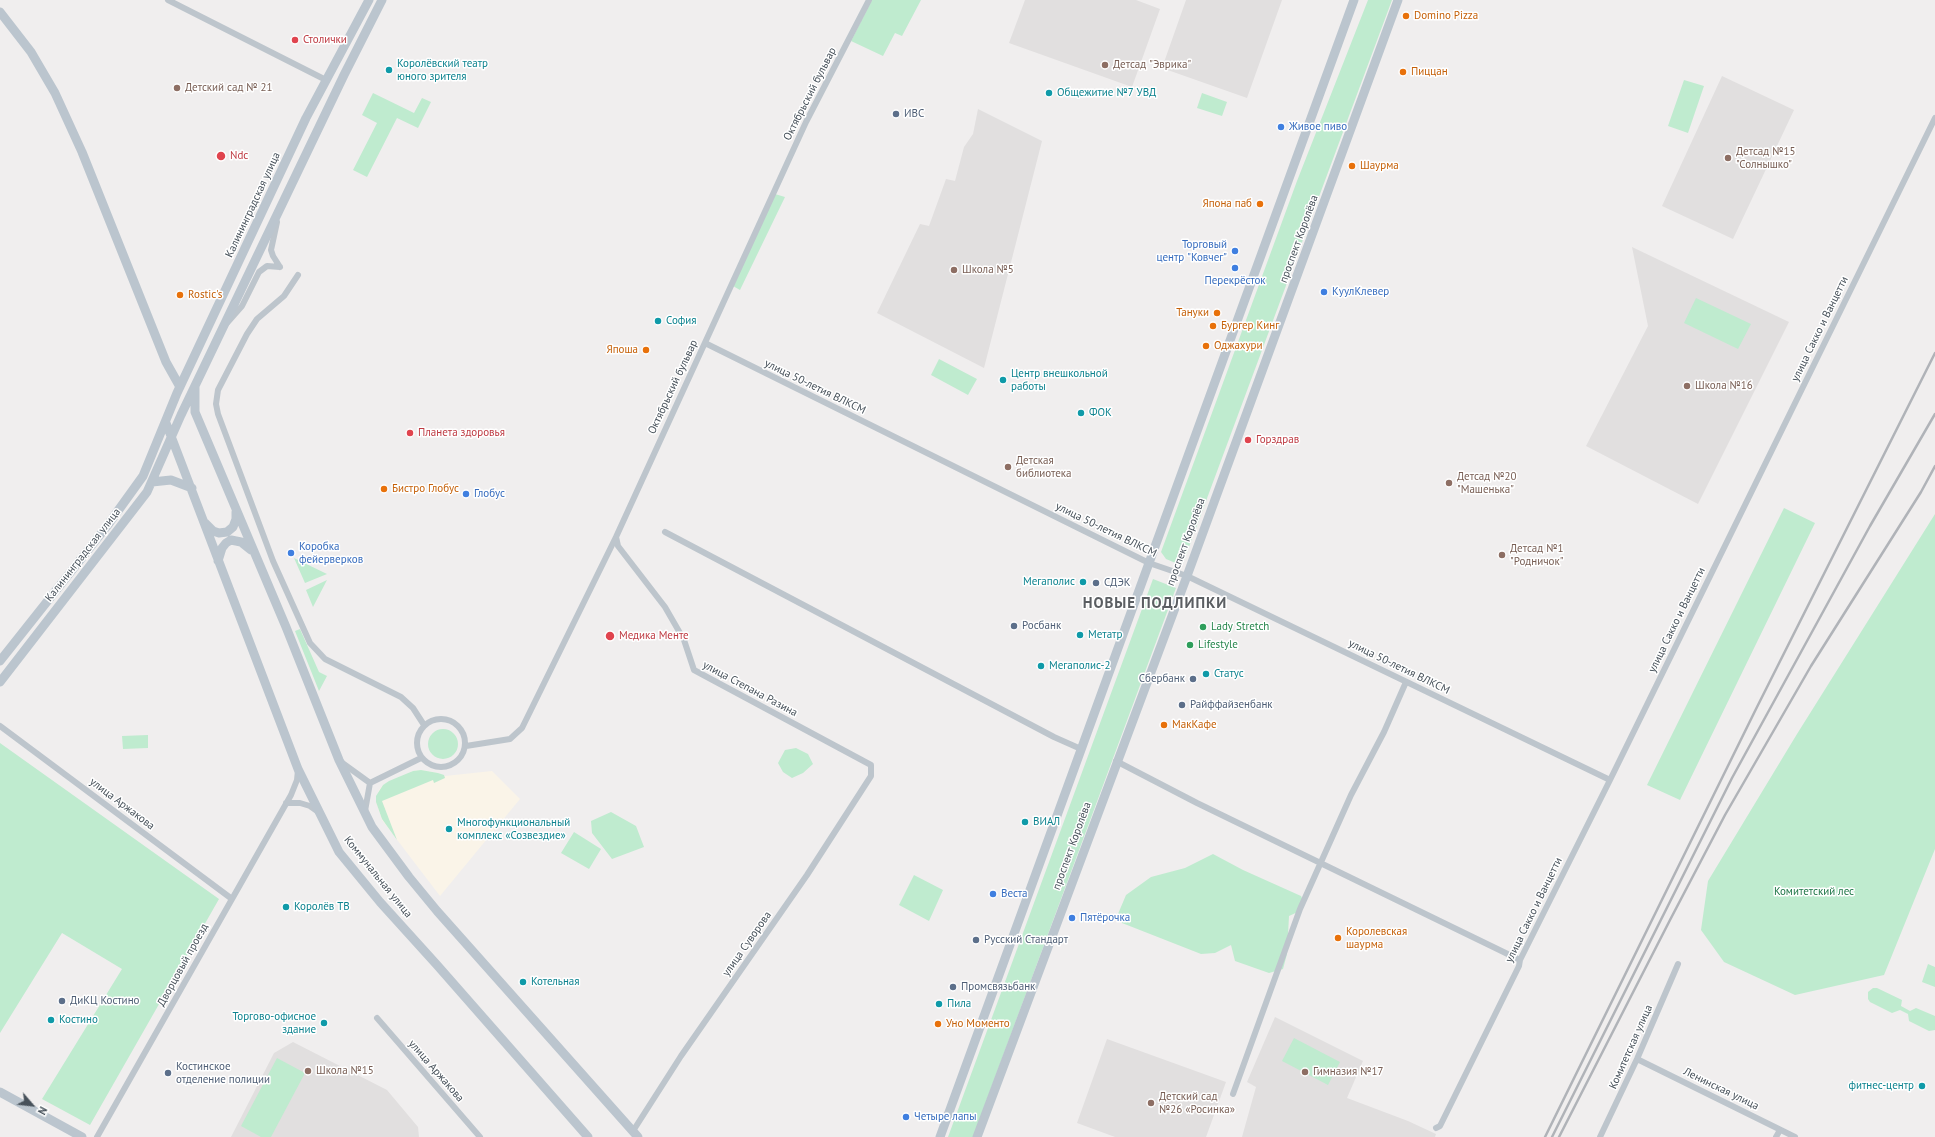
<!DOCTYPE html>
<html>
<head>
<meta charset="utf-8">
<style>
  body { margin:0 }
  #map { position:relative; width:1935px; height:1137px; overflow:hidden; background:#f0eeee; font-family:"PT Sans",sans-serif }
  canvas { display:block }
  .north { position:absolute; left:12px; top:1085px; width:40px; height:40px; -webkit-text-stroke:3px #fff; paint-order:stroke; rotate:118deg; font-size:11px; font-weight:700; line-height:16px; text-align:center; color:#47515a }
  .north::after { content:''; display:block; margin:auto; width:14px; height:18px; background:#47515a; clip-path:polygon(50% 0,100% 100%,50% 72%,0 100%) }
</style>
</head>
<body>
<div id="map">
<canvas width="1935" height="1137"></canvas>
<div class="north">N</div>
</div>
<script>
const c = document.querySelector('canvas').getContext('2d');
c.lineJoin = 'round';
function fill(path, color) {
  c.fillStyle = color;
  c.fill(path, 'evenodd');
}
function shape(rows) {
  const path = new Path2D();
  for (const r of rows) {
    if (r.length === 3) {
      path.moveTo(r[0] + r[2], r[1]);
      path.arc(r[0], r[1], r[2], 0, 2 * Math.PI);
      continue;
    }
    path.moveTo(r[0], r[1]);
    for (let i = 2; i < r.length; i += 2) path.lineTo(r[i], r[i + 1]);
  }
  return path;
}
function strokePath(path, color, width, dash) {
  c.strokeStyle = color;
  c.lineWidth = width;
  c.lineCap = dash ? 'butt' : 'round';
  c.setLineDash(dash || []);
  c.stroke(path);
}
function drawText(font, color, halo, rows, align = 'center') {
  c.font = font + ' "PT Sans",sans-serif';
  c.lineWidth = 3;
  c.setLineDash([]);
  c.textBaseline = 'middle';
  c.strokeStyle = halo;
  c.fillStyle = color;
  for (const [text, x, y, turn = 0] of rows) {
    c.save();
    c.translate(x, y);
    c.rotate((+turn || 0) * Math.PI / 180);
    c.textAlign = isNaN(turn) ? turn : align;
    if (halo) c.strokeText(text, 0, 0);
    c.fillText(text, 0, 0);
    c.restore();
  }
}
fill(shape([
  [421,770,438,773,445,776,492,771,520,799,440,896,382,820,376,802,379,790,383,785,413,771]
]), '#faf4e8');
fill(shape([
  [1025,0,1136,0,1160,9,1132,87,1009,43],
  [1186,0,1282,0,1247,98,1162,68],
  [1722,76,1794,110,1733,239,1662,206],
  [978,109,1042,141,984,368,877,313,920,224,929,226,946,179,955,181,964,147,973,134],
  [1632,247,1789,322,1698,504,1586,446,1648,326],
  [1275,1017,1363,1061,1347,1098,1408,1121,1436,1134,1435,1137,1242,1137,1256,1087,1247,1082],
  [1107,1039,1226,1082,1206,1137,1115,1137,1077,1123],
  [293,1042,387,1090,418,1127,419,1137,231,1137,274,1053]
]), '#e1dfdf');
fill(shape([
  [872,0,921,0,902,36,895,33,883,56,851,41],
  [1368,0,1392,0,1183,563,1178,564,1166,559,1161,552,1297,181],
  [1684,80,1704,86,1688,133,1668,126],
  [373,93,414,113,422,98,431,102,418,128,397,118,367,177,353,170,377,123,362,115],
  [1202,93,1227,102,1222,116,1197,108],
  [775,194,785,197,740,290,733,286],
  [1696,298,1751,324,1738,349,1684,323],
  [939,359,977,379,968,395,931,375],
  [1784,508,1815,523,1680,800,1647,785],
  [1935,514,1935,849,1884,975,1795,995,1724,962,1701,930,1708,881,1797,734],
  [294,558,327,574,305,583],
  [1153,579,1176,588,973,1137,948,1137],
  [327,580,313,607,306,590],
  [300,629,319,672,327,676,319,691,295,631],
  [443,744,15],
  [148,735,148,748,123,749,122,736],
  [0,743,219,899,90,1125,42,1099,122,969,62,933,0,1033],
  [796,748,808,754,813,764,803,773,792,778,783,772,778,763,785,750],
  [421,770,438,773,444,775,445,778,434,783,433,780,382,801,397,840,382,819,376,802,376,796,383,785,389,781,413,771],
  [611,812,636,826,644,847,612,859,592,833,591,821],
  [574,832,601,849,589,869,561,853],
  [1213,854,1243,870,1301,896,1304,902,1300,911,1289,916,1287,954,1283,969,1269,973,1235,961,1231,945,1215,953,1201,954,1122,923,1118,914,1126,895,1151,877,1185,868],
  [914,875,943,890,929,921,899,905],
  [1928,964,1935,967,1935,987,1922,982],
  [1873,988,1877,988,1902,1000,1901,1006,1910,1011,1916,1008,1935,1016,1935,1030,1929,1031,1909,1021,1908,1014,1900,1010,1892,1013,1870,1002,1868,999,1868,992],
  [1294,1038,1340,1062,1328,1085,1282,1061],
  [277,1058,305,1073,271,1137,261,1137,241,1126]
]), '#bfebcf');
strokePath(shape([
  [168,0,326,80],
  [277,222,271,250,273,256,280,267],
  [298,275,284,296,257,319,247,334,218,390,216,404,218,414,273,561,310,643,325,659,401,697,413,708,424,725],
  [227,323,242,306,259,272,267,266,280,267],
  [705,343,1149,563,1187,576,1610,780],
  [665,532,1054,737,1081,749],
  [616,537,618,546,665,607,684,640,694,670,871,765,871,776,807,875,681,1056,633,1131],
  [441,743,24],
  [0,726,232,899],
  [466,746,510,739,522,728,616,537,806,122,869,0],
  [1116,761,1197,803,1520,960],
  [341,762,370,783],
  [286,803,300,803,310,806,317,811],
  [365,811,370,783,421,758],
  [377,1018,480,1137],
  [1637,1059,1795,1137],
  [1233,1094,1300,909,1351,795,1384,732,1406,682],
  [1436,1128,1440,1126,1519,966,1520,960,1610,780,1935,118],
  [97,1137,291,795,297,780,298,770],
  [1600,1137,1637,1059,1678,964],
  [1776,1137,1780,1130]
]), '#bdc5cc', 6);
strokePath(shape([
  [0,12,31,52,55,93,82,152,166,362,180,387],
  [195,386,195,412,286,627,339,760,372,827,409,877,437,911,638,1137],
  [166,423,298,769,339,852,380,902,437,965,588,1137],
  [152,482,171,480,192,488],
  [205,523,213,531,219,533,227,532,233,527,236,519,236,512],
  [218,561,222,548,226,543,231,540,241,542,251,550],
  [0,661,107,526,143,476,177,393,306,118,369,0],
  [0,682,147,492,181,415,344,75,382,0],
  [0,1092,82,1137],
  [940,1137,1354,0],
  [977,1137,1187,576,1398,0]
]), '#bbc5ce', 9);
strokePath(shape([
  [1545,1137,1756,709,1935,353],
  [1552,1137,1732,778,1870,526,1935,414],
  [1559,1137,1670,920,1725,815,1811,666,1921,492,1935,466]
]), '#b0b3b8', 2.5);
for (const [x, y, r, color] of [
  [1406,16,4,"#e8710a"],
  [295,40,4,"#e0444e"],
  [1105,65,4,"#8d6e63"],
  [389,70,4,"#0f9aa8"],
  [1403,72,4,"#e8710a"],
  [177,88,4,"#8d6e63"],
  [1049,93,4,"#0f9aa8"],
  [896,114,4,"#5c6f8a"],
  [1281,127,4,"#3f7fe0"],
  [221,156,5,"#e0444e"],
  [1728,158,4,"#8d6e63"],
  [1352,166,4,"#e8710a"],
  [1260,204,4,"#e8710a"],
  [1235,251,4,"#3f7fe0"],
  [1235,268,4,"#3f7fe0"],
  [954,270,4,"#8d6e63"],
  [1324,292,4,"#3f7fe0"],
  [180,295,4,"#e8710a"],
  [1217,313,4,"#e8710a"],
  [658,321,4,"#0f9aa8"],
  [1213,326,4,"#e8710a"],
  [1206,346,4,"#e8710a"],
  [646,350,4,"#e8710a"],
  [1003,380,4,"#0f9aa8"],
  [1687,386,4,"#8d6e63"],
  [1081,413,4,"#0f9aa8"],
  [410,433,4,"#e0444e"],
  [1248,440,4,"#e0444e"],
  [1008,467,4,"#8d6e63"],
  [1449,483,4,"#8d6e63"],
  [384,489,4,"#e8710a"],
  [466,494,4,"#3f7fe0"],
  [291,553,4,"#3f7fe0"],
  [1502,555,4,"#8d6e63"],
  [1083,582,4,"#0f9aa8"],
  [1096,583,4,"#5c6f8a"],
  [1014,626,4,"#5c6f8a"],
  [1203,627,4,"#2e9e5b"],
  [1080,635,4,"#0f9aa8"],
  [610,636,5,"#e0444e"],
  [1190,645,4,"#2e9e5b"],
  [1041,666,4,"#0f9aa8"],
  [1206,674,4,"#0f9aa8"],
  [1193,679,4,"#5c6f8a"],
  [1182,705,4,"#5c6f8a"],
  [1164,725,4,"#e8710a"],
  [1025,822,4,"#0f9aa8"],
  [449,829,4,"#0f9aa8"],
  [993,894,4,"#3f7fe0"],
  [286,907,4,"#0f9aa8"],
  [1072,918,4,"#3f7fe0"],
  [1338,938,4,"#e8710a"],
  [976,940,4,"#5c6f8a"],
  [523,982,4,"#0f9aa8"],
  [953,987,4,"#5c6f8a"],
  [62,1001,4,"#5c6f8a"],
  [939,1004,4,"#0f9aa8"],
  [51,1020,4,"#0f9aa8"],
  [324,1023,4,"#0f9aa8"],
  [938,1024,4,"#e8710a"],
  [308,1071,4,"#8d6e63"],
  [1305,1072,4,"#8d6e63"],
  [168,1073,4,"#5c6f8a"],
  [1922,1086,4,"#0f9aa8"],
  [1151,1103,4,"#8d6e63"],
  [906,1117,4,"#3f7fe0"]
]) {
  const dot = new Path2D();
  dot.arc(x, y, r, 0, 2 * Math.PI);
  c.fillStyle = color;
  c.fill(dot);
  strokePath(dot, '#fff', 1.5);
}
drawText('11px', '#c56008', '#fff', [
  ["Domino Pizza",1414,16],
  ["Пиццан",1411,72],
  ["Шаурма",1360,166],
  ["Япона паб",1252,204,"right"],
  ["Rostic's",188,295],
  ["Тануки",1209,313,"right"],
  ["Бургер Кинг",1221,326],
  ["Оджахури",1214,346],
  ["Япоша",638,350,"right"],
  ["Бистро Глобус",392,489],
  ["МакКафе",1172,725],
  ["Королевская",1346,932],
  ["шаурма",1346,945],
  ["Уно Моменто",946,1024]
], 'left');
drawText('11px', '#be3a42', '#fff', [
  ["Столички",303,40],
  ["Ndc",230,156],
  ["Планета здоровья",418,433],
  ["Горздрав",1256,440],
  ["Медика Менте",619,636]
], 'left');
drawText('11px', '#0d838f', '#fff', [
  ["Королёвский театр",397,64],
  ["юного зрителя",397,77],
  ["Общежитие №7 УВД",1057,93],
  ["София",666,321],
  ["Центр внешкольной",1011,374],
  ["работы",1011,387],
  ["ФОК",1089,413],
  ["Мегаполис",1075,582,"right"],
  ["Метатр",1088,635],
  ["Мегаполис-2",1049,666],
  ["Статус",1214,674],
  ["ВИАЛ",1033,822],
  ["Многофункциональный",457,823],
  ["комплекс «Созвездие»",457,836],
  ["Королёв ТВ",294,907],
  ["Котельная",531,982],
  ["Пила",947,1004],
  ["Торгово-офисное",316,1017,"right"],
  ["здание",316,1030,"right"],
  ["Костино",59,1020],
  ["фитнес-центр",1914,1086,"right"]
], 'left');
drawText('11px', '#785e54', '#fff', [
  ["Детсад \"Эврика\"",1113,65],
  ["Детский сад № 21",185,88],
  ["Детсад №15",1736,152],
  ["\"Солнышко\"",1736,165],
  ["Школа №5",962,270],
  ["Школа №16",1695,386],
  ["Детская",1016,461],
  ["библиотека",1016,474],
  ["Детсад №20",1457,477],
  ["\"Машенька\"",1457,490],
  ["Детсад №1",1510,549],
  ["\"Родничок\"",1510,562],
  ["Школа №15",316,1071],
  ["Гимназия №17",1313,1072],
  ["Детский сад",1159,1097],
  ["№26 «Росинка»",1159,1110]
], 'left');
drawText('11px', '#47515a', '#fff', [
  ["Октябрьский бульвар",810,94,-63],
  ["Калининградская улица",253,205,-65],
  ["проспект Королёва",1299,239,-70],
  ["улица Сакко и Ванцетти",1820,329,-64],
  ["Октябрьский бульвар",673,387,-65],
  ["улица 50-летия ВЛКСМ",815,387,26],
  ["улица 50-летия ВЛКСМ",1106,530,26],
  ["проспект Королёва",1186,542,-70],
  ["Калининградская улица",83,555,-52],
  ["улица Сакко и Ванцетти",1677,620,-64],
  ["улица 50-летия ВЛКСМ",1399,667,26],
  ["улица Степана Разина",750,689,28],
  ["улица Аржакова",122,804,37],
  ["проспект Королёва",1072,846,-70],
  ["Коммунальная улица",378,877,51],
  ["улица Сакко и Ванцетти",1534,910,-64],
  ["улица Суворова",747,944,-55],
  ["Дворцовый проезд",183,965,-61],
  ["Комитетская улица",1631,1047,-66],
  ["улица Аржакова",436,1071,49],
  ["Ленинская улица",1721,1089,26]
]);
drawText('11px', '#4e5e75', '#fff', [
  ["ИВС",904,114],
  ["СДЭК",1104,583],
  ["Росбанк",1022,626],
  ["Сбербанк",1185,679,"right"],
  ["Райффайзенбанк",1190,705],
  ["Русский Стандарт",984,940],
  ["Промсвязьбанк",961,987],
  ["ДиКЦ Костино",70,1001],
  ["Костинское",176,1067],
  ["отделение полиции",176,1080]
], 'left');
drawText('11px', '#366cbe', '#fff', [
  ["Живое пиво",1289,127],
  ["Торговый",1227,245,"right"],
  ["центр \"Ковчег\"",1227,258,"right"],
  ["Перекрёсток",1235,281,"center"],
  ["КуулКлевер",1332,292],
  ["Глобус",474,494],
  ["Коробка",299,547],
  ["фейерверков",299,560],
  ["Веста",1001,894],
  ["Пятёрочка",1080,918],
  ["Четыре лапы",914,1117]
], 'left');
drawText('11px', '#27864d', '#fff', [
  ["Lady Stretch",1211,627],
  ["Lifestyle",1198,645]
], 'left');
drawText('11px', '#1e7647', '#fff', [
  ["Комитетский лес",1814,892]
]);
c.letterSpacing = '1px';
drawText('bold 15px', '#5b5e62', '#fff', [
  ["НОВЫЕ ПОДЛИПКИ",1155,604]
]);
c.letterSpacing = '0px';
</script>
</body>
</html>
